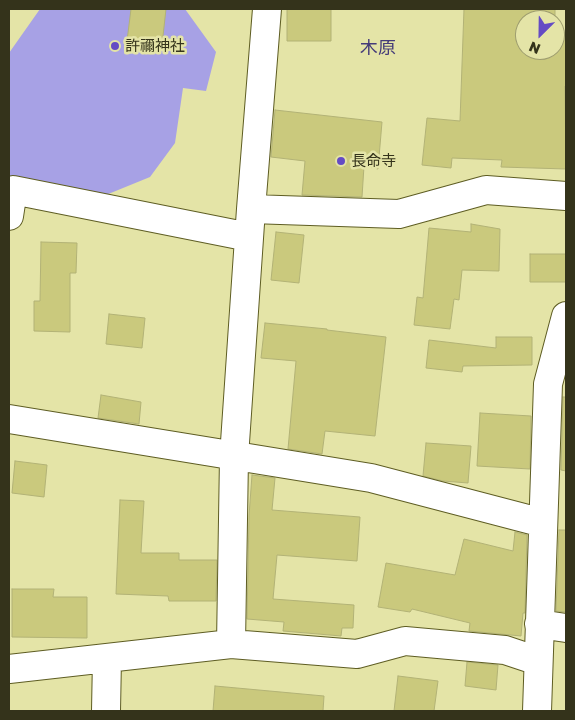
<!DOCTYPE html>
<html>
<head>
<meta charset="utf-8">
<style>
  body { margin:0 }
  #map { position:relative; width:575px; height:720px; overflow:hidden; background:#e4e4a7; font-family:"Golos Text",sans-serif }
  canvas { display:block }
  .frame { position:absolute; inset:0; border:10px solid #34331b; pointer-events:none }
  .north { position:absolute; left:515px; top:10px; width:50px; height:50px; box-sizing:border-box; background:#e4e4a7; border:1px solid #9e9d6f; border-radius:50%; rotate:203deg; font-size:14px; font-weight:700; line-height:20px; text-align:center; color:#34331b }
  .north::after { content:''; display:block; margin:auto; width:18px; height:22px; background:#644bc4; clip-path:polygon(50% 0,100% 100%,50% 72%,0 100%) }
</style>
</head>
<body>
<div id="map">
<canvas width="575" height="720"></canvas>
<div class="frame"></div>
<div class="north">N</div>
</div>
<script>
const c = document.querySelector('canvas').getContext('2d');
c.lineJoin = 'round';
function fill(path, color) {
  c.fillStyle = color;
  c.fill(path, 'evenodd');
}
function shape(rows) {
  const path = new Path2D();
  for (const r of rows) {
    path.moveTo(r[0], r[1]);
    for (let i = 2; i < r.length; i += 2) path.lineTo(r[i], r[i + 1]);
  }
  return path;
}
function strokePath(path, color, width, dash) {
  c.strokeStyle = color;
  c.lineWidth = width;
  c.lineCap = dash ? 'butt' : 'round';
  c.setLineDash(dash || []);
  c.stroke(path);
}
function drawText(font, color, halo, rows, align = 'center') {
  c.font = font + ' "Golos Text","Noto Sans JP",sans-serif';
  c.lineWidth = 5;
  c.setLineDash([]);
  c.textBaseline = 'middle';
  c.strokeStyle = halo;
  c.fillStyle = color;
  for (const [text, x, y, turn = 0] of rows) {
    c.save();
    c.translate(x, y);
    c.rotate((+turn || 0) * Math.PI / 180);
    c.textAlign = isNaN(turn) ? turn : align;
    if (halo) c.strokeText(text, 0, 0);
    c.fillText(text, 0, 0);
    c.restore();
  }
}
fill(shape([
  [40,9,185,9,216,52,206,91,183,88,175,143,150,177,96,199,9,181,9,53]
]), '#a7a1e5');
const building = shape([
  [131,9,166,9,162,45,127,41,131,9],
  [287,9,331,9,331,41,287,41,287,9],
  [464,9,555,9,555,20,525,20,525,50,555,50,555,32,566,33,566,86,565,86,566,169,501,167,502,160,452,158,451,168,422,165,427,118,460,121,464,9],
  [275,110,382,122,378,169,364,166,362,197,302,195,305,161,271,157,275,110],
  [471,224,500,229,499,271,462,270,459,300,454,299,450,329,414,325,417,297,423,298,429,228,471,232,471,224],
  [276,232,304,235,299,283,271,280,276,232],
  [41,242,77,243,76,273,70,273,70,332,34,331,34,301,40,301,41,242],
  [530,254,566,254,566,282,530,282,530,254],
  [109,314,145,318,142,348,106,344,109,314],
  [265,323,327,329,327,330,386,337,375,436,325,431,322,454,288,449,296,361,261,358,265,323],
  [496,337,532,337,532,365,463,366,462,372,426,368,429,340,496,348,496,337],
  [101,395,141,402,139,424,98,418,101,395],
  [563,397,566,397,566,471,561,470,563,397],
  [480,413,531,416,530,469,477,466,480,413],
  [426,443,471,446,468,483,443,481,423,476,426,443],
  [15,461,47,465,44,497,12,493,15,461],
  [252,475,275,478,272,510,360,517,357,561,277,555,273,599,354,605,353,628,342,628,341,636,283,631,284,622,247,619,249,516,252,475],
  [120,500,144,501,141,553,179,553,179,560,217,560,216,601,169,601,168,596,116,594,120,500],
  [559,530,566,530,566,612,556,611,559,530],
  [515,532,527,535,525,613,523,613,521,636,469,631,470,623,412,609,410,612,378,607,386,563,455,575,464,539,513,551,515,532],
  [12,589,54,589,53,597,87,597,87,638,12,637,12,589],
  [467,662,498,665,496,690,465,686,467,662],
  [398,676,438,681,434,711,394,711,398,676],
  [215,686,324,696,323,711,213,711,215,686]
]);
fill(building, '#cac97d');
strokePath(building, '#b2b276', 1);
const minor = shape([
  [251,209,399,214,486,190,566,196],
  [9,216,13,190,249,237],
  [9,419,371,478,543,523],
  [539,624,566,628],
  [231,644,234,457,251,209,267,9],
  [9,669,231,644,357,654,405,641,505,650,538,661],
  [106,711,107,658],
  [537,711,548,384,566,316]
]);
strokePath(minor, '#5e5d23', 30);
strokePath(minor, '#fff', 28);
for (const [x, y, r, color] of [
  [115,46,5,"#644bc4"],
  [341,161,5,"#644bc4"]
]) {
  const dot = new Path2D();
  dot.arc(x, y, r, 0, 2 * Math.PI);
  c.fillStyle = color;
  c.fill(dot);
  strokePath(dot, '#e4e4a7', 2);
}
drawText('15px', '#34331b', '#e4e4a7', [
  ["許禰神社",125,46],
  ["長命寺",351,161]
], 'left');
drawText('18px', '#453c79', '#e4e4a7', [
  ["木原",378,48]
]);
</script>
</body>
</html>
